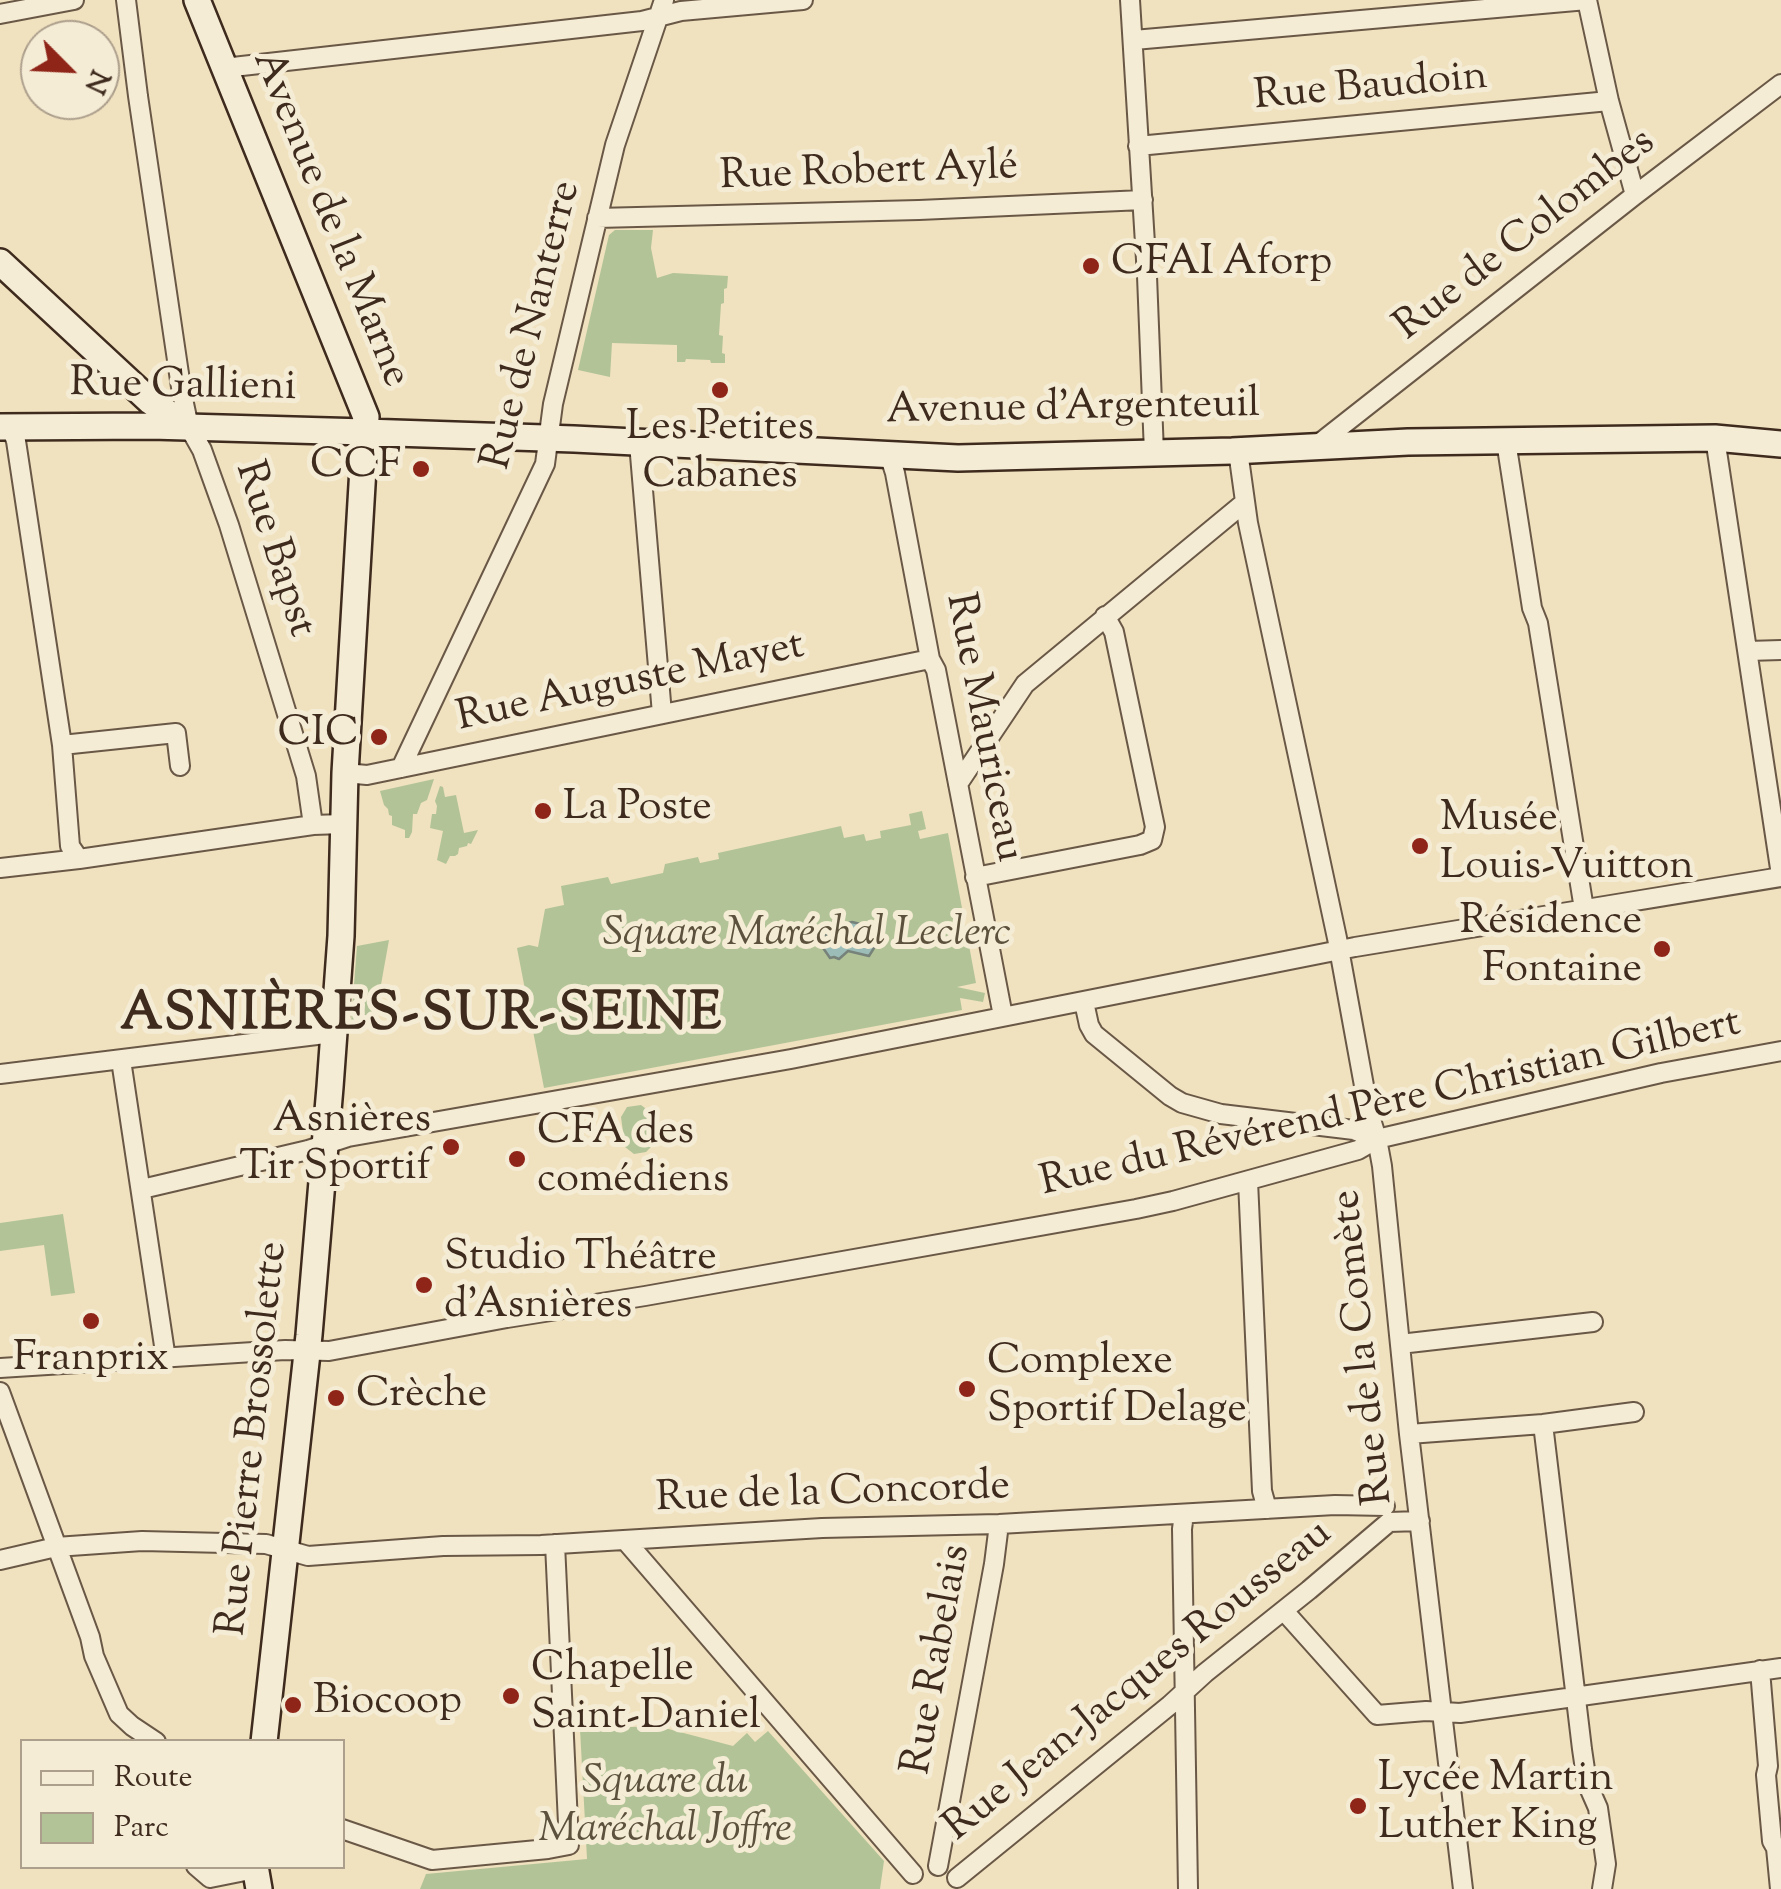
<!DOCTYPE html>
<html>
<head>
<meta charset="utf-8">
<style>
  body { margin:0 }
  #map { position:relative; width:1781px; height:1889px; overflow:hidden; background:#f0e1bf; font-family:"Sorts Mill Goudy",serif }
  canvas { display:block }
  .legend { position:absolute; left:20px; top:1739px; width:325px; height:130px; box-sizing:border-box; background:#f5ecd5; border:2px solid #ac9f8c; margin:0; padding:12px 18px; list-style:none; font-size:30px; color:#3e2b1e }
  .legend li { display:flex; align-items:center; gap:20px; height:50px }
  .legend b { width:50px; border:2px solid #ac9f8c }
  .north { position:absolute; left:20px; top:20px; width:100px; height:100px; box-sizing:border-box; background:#f5ecd5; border:2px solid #ac9f8c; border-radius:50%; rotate:114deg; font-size:28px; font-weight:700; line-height:40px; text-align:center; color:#3e2b1e }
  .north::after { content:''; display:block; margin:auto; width:35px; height:45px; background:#8f2418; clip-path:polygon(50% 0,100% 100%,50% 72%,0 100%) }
</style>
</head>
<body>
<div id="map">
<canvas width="1781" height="1889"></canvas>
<ul class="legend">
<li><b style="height:12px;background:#f5ecd5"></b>Route</li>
<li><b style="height:28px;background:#b2c497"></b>Parc</li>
</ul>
<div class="north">N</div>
</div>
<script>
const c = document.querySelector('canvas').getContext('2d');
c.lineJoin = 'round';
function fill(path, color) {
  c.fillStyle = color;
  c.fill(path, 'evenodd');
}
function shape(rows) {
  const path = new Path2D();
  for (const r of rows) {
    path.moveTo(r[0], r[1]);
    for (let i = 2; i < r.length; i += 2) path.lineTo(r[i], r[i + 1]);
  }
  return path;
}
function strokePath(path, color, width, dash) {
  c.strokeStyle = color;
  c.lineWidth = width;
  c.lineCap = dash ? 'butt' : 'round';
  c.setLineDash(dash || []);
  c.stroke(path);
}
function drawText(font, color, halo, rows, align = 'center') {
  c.font = font + ' "Sorts Mill Goudy",serif';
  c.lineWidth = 10;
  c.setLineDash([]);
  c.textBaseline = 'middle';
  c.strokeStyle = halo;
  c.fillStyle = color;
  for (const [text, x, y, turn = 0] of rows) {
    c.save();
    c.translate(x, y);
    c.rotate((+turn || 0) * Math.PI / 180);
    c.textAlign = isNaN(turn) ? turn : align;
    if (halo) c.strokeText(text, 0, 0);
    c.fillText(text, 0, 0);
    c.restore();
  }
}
fill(shape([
  [615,230,653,230,651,248,657,278,673,273,728,276,727,288,724,289,724,303,721,304,719,335,723,336,722,353,725,354,725,363,711,363,710,360,686,359,685,362,677,362,677,345,612,343,610,377,578,370,609,235],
  [434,779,427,800,421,803,417,814,413,814,412,832,409,838,405,838,405,830,392,825,392,816,389,815,388,809,384,805,380,791],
  [440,786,443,787,445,797,456,795,464,833,478,830,471,844,468,843,467,846,459,848,458,854,455,856,450,856,446,864,437,860,443,831,430,828,432,814,436,814,437,806,435,801],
  [922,811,926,829,918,831,920,839,948,833,976,983,957,987,985,993,983,1002,960,998,962,1010,544,1088,517,948,529,945,538,947,545,909,564,905,561,886,608,877,611,884,663,873,665,864,698,857,700,863,719,859,718,853,841,826,844,838,864,834,866,841,881,838,880,831,911,825,909,814],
  [389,940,375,1018,351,1023,357,946],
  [641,1105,649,1111,655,1143,646,1152,634,1154,625,1147,621,1117,627,1107],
  [63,1214,75,1293,51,1296,44,1245,0,1251,0,1223],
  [657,1726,733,1746,747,1733,755,1742,768,1731,884,1861,880,1889,420,1889,426,1874,587,1859,580,1729]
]), '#b2c497');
const water = shape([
  [852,922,865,925,862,930,872,939,874,948,869,956,848,951,839,959,834,957,830,958,819,942,835,927,852,922]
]);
fill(water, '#9bbcb7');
strokePath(water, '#76827a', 2.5);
const street = shape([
  [126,0,138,96,182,394,189,427,202,450,229,525,306,776,313,825],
  [1130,0,1147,276,1154,453],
  [1587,0,1609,101,1635,195],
  [0,14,74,0],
  [1134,40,1587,0],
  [224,68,642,21,681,11,803,0],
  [1138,146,1609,101],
  [597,218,919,210,1143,200],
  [11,427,16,441,62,745,70,846,79,859],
  [1715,438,1781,875],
  [1506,441,1532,608,1538,623,1584,909],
  [639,443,662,714],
  [1316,446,1635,195,1781,84],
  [1238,451,1248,523,1337,938,1369,1113,1377,1139,1382,1166,1409,1434,1463,1889],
  [889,454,895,473,930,659,936,670,1003,1016],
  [1748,651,1781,650],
  [62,745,176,733,180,766],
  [401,768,545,464,553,404,615,145,664,0],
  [345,773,367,775,930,659],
  [958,784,1025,684,1244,503],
  [0,868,79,859,313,825,343,824],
  [975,877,1140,845,1152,840,1155,827,1114,632,1105,616],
  [1084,1002,1089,1025,1094,1034,1170,1096,1182,1103,1221,1114,1354,1130,1377,1139],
  [121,1060,166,1359],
  [0,1074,333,1033],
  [1248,1181,1262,1491,1267,1509],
  [142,1189,308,1150,348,1137,791,1059,1355,947,1781,877],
  [1400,1344,1593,1322],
  [0,1368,285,1350,329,1351,507,1318,645,1296,1136,1209,1173,1201,1358,1150,1377,1139,1661,1073,1781,1051],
  [0,1392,90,1637,94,1656,119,1714,132,1726,156,1742],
  [1543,1424,1582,1749,1587,1783,1598,1808,1606,1864,1602,1889],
  [1409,1434,1543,1424,1634,1412],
  [1184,1514,1182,1529,1188,1889],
  [625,1540,913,1874],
  [0,1560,56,1547,142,1541,266,1544,308,1556,443,1546,541,1545,822,1528,999,1524,1335,1505,1385,1506],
  [1284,1611,1377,1715,1426,1711,1460,1713,1781,1668],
  [1760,1670,1768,1766,1766,1775,1772,1841,1776,1848,1780,1889],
  [342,1829,432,1860,548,1849,569,1845,555,1544],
  [196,1866,210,1878,255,1869],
  [938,1866,994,1564,999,1524],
  [957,1878,1170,1705,1205,1673,1309,1590,1389,1522,1420,1521]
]);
const secondary = shape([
  [197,0,366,417,345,773,341,936,330,1087,309,1335,264,1742],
  [0,262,150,401,189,427],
  [0,427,151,426,365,432,574,439,958,458,1232,451,1408,442,1715,438,1781,444],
  [255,1866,259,1889]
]);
strokePath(street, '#6a5846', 22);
strokePath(secondary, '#3e2b1e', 30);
strokePath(street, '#f5ecd5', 18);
strokePath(secondary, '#f5ecd5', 25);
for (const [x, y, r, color] of [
  [1091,266,10,"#8f2418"],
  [720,390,10,"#8f2418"],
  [421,469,10,"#8f2418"],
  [379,737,10,"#8f2418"],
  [543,811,10,"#8f2418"],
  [1420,846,10,"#8f2418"],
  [1662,949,10,"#8f2418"],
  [451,1147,10,"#8f2418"],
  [517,1159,10,"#8f2418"],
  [424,1285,10,"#8f2418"],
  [91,1321,10,"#8f2418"],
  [967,1389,10,"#8f2418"],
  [336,1398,10,"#8f2418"],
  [511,1696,10,"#8f2418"],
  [293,1705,10,"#8f2418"],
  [1358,1806,10,"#8f2418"]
]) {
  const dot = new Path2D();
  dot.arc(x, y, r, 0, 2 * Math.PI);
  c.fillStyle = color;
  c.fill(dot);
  strokePath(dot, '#f5ecd5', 4);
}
drawText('42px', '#3e2b1e', '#f5ecd5', [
  ["Rue Baudoin",1371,90,-5],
  ["Rue Robert Aylé",869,175,-2],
  ["Avenue de la Marne",328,220,68],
  ["Rue de Colombes",1527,237,-38],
  ["Rue de Nanterre",535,326,-76],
  ["Rue Gallieni",183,389,1],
  ["Avenue d'Argenteuil",1073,411,-1],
  ["Rue Bapst",272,550,72],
  ["Rue Auguste Mayet",631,685,-12],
  ["Rue Mauriceau",981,728,79],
  ["Rue du Révérend Père Christian Gilbert",1391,1106,-13],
  ["Rue de la Comète",1366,1347,-96],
  ["Rue Pierre Brossolette",256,1439,-84],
  ["Rue de la Concorde",833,1496,-2],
  ["Rue Rabelais",940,1660,-80],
  ["Rue Jean-Jacques Rousseau",1140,1683,-39]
]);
drawText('42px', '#3e2b1e', '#f5ecd5', [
  ["CFAI Aforp",1111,266],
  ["Les Petites",720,431,"center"],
  ["Cabanes",720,479,"center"],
  ["CCF",401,469,"right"],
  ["CIC",359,737,"right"],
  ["La Poste",563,811],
  ["Musée",1440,822],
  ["Louis-Vuitton",1440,870],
  ["Résidence",1642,925,"right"],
  ["Fontaine",1642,973,"right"],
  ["Asnières",431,1123,"right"],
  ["Tir Sportif",431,1171,"right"],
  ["CFA des",537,1135],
  ["comédiens",537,1183],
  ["Studio Théâtre",444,1261],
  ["d'Asnières",444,1309],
  ["Franprix",91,1362,"center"],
  ["Complexe",987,1365],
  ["Sportif Delage",987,1413],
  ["Crèche",356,1398],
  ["Chapelle",531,1672],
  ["Saint-Daniel",531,1720],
  ["Biocoop",313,1705],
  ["Lycée Martin",1378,1782],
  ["Luther King",1378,1830]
], 'left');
drawText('italic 42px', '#5b513c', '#f5ecd5', [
  ["Square Maréchal Leclerc",807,937],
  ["Square du",665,1785],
  ["Maréchal Joffre",665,1833]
]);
c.letterSpacing = '2.5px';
drawText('bold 52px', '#3e2b1e', '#f5ecd5', [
  ["ASNIÈRES-SUR-SEINE",422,1019]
]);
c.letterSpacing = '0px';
</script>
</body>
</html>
